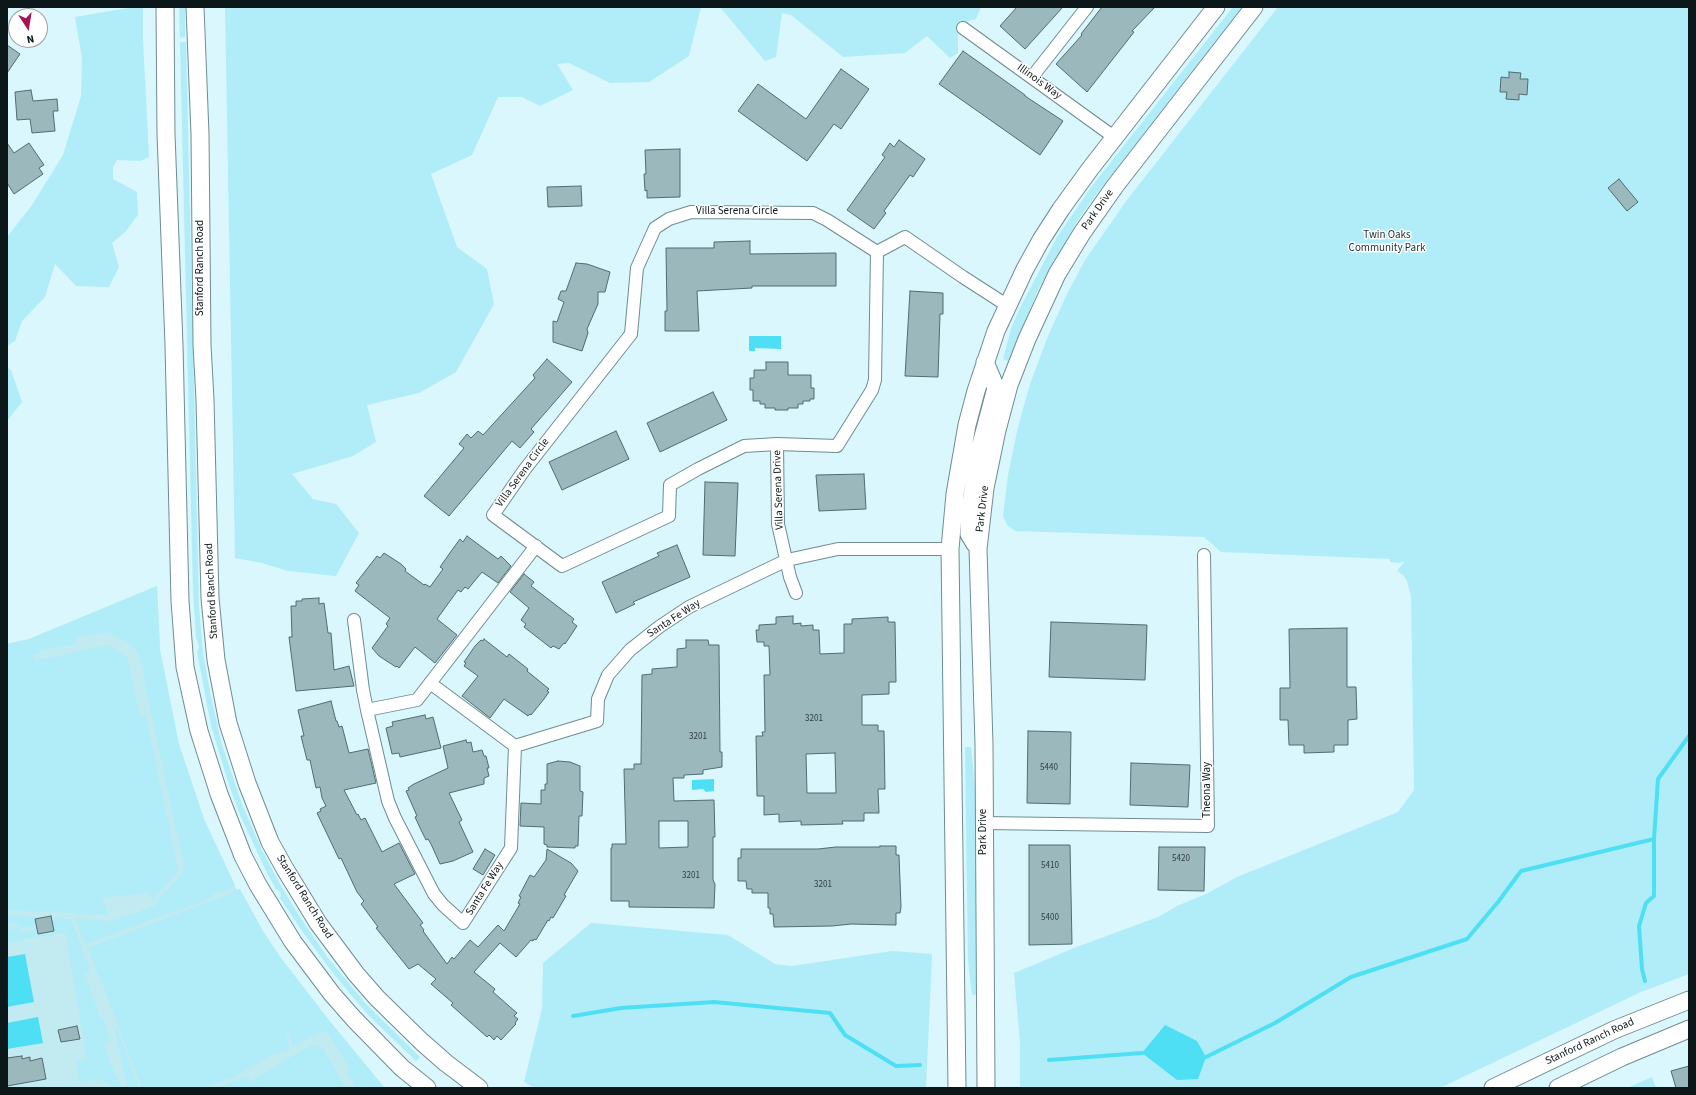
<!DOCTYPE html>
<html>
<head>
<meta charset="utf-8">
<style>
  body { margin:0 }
  #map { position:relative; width:1696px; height:1095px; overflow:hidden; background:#d9f7fd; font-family:"Source Sans 3",sans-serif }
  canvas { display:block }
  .frame { position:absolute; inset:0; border:8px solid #0c1719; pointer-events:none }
  .north { position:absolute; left:8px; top:8px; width:40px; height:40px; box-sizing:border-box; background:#fff; border:1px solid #9ea2a3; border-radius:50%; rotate:168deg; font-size:11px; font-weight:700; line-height:16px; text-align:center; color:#0c1719 }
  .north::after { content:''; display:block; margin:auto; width:14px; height:18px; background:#a41457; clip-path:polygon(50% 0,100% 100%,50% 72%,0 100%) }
</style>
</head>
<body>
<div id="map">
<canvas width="1696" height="1095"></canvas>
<div class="frame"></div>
<div class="north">N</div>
</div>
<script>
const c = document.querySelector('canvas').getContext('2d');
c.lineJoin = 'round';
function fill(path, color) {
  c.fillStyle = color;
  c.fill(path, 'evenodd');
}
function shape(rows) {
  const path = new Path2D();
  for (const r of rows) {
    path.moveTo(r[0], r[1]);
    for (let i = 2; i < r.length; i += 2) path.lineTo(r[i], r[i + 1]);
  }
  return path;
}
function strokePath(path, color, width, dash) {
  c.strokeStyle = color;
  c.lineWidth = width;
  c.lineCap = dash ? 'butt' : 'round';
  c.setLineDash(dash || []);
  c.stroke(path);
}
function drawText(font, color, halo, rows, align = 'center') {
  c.font = font + ' "Source Sans 3",sans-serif';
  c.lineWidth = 3;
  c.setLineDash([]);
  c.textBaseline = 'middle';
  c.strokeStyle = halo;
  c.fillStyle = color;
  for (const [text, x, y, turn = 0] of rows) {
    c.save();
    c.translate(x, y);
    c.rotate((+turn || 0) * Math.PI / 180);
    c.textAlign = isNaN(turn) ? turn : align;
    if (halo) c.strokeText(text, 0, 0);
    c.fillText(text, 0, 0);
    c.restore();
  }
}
fill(shape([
  [157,586,160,650,179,744,204,819,217,850,237,890,275,954,382,1088,7,1088,7,644,29,639]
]), '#c2eaf1');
fill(shape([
  [134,7,143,7,143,40,149,157,140,161,117,160,113,167,113,179,137,192,138,215,125,232,112,243,119,267,109,287,76,286,55,264,45,297,22,321,15,341,7,346,7,237,32,205,63,155,81,96,82,58,75,17],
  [179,7,185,7,185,37,180,38],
  [225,7,701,7,689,56,649,82,610,83,569,63,557,64,573,90,540,106,522,97,498,97,472,155,431,174,457,247,487,269,494,304,456,372,419,393,367,405,376,442,353,456,292,474,313,499,336,504,359,533,336,576,288,571,262,563,235,558],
  [720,7,981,7,976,19,958,24,958,53,950,58,927,36,905,53,843,57,791,15,782,13,776,57,765,61],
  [1233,7,1242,7,1098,192,1078,220,1039,288,1008,361,1003,359,1011,329,1019,310,1057,237,1092,186],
  [1278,7,1689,7,1689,974,1641,992,1440,1088,1020,1088,1020,1042,1014,973,1074,948,1158,917,1177,906,1206,894,1237,877,1398,812,1414,790,1411,596,1407,581,1403,575,1397,571,1405,561,1400,563,1390,562,1390,559,1221,552,1204,537,1015,531,1007,525,1003,516,1008,475,1018,427,1030,384,1048,336,1067,294,1085,260,1127,200],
  [180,42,186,42,199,606,203,653,211,697,221,741,242,804,262,850,280,884,298,914,328,958,366,1004,420,1057,416,1061,368,1015,332,972,302,931,280,898,281,894,278,890,276,889,266,871,240,815,229,785,211,726,197,651,199,648,198,642,196,638,193,592],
  [7,367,11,370,22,402,7,421],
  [157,586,160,650,179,745,204,819,235,885,226,890,216,892,208,899,85,944,75,918,110,921,154,906,185,870,145,684,142,663,141,663,138,653,127,642,106,632,75,637,76,644,40,650,40,653,33,655,34,661,108,645,127,657,140,717,146,716,178,871,152,900,149,893,102,898,108,915,7,910,7,644,29,639],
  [965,747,971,747,975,789,977,994,972,995,968,959],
  [240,889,263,931,281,958,329,1020,385,1088,356,1088,346,1071,350,1069,328,1033,321,1032,293,1046,288,1031,285,1032,290,1047,289,1050,272,1055,233,1077,203,1088,142,1088,88,948,233,893,232,891],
  [7,915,35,917,36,926,19,928,20,933,36,930,37,937,7,943,7,930,19,927,16,923,7,922],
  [52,918,71,919,90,971,85,973,99,1015,105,1022,110,1043,104,1045,116,1077,117,1077,121,1088,115,1088,106,1082,96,1079,79,1082,76,1061,87,1059,65,932,39,937,38,934,54,931],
  [591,923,728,935,775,964,792,966,892,951,932,954,926,1088,535,1088,524,1082,542,1009,543,963],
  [114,1027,116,1027,137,1083,137,1088,128,1088],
  [311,1045,323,1048,345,1088,216,1088,248,1076,251,1081],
  [1652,1077,1656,1088,1627,1088]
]), '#b0edf9');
fill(shape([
  [749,336,781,336,781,349,755,348,755,351,749,351],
  [714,779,714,791,706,792,703,789,692,790,692,780],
  [25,954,34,1002,7,1007,7,957],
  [38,1017,43,1043,7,1049,7,1023],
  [1165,1025,1197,1041,1206,1057,1198,1079,1177,1080,1142,1053]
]), '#4edff5');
strokePath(shape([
  [1645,981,1642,969,1639,926,1646,903,1654,896,1654,839],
  [573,1016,621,1008,714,1002,830,1013,845,1035,896,1066,920,1065],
  [1206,1057,1275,1023,1351,977,1467,939,1498,902,1521,871,1654,839,1658,779,1689,736],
  [1049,1060,1142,1053]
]), '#4edff5', 4);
const building = shape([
  [1017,7,1063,7,1025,49,1000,26,1017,7],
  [1102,7,1155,7,1132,31,1134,32,1087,92,1056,64,1082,35,1081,34,1102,7],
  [7,45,20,54,7,73,7,45],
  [963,51,1025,95,1025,96,1063,121,1040,155,939,84,963,51],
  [841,69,869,89,841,129,834,124,807,161,738,111,758,84,806,119,841,69],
  [1509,72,1521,73,1520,79,1528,79,1527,95,1519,94,1519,100,1506,99,1507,92,1500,92,1501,77,1509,78,1509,72],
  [31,90,33,101,57,99,58,111,53,111,55,131,32,133,30,119,17,120,15,92,31,90],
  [899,140,925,159,913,177,910,175,884,211,886,213,874,229,847,210,885,157,882,155,890,143,894,147,899,140],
  [7,143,14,153,29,143,44,165,39,168,43,174,14,194,7,183,7,143],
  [680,149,680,197,647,198,647,190,645,191,644,174,646,174,645,150,680,149],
  [1619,179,1638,202,1627,211,1608,188,1619,179],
  [581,186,582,206,548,207,547,187,581,186],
  [750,241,750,254,836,253,836,286,752,286,752,288,697,291,699,331,665,331,665,311,667,311,666,248,714,248,714,242,750,241],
  [576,263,587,264,610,272,605,292,598,292,598,304,587,329,588,333,582,351,553,342,553,321,557,322,564,302,558,299,561,291,566,291,576,263],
  [910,291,943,293,943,314,940,314,938,377,905,376,910,291],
  [547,359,572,382,531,429,534,432,520,448,512,441,449,516,424,496,464,448,459,444,467,434,471,438,478,431,483,435,535,378,533,375,547,359],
  [766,362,788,362,788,375,811,375,811,388,814,388,814,399,810,399,810,401,803,401,803,404,798,404,798,408,788,408,788,410,775,410,775,408,765,408,765,404,760,404,760,401,753,401,753,390,750,390,750,378,754,378,754,370,766,370,766,362],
  [713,392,727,420,660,452,647,423,713,392],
  [616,431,629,459,562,490,549,462,616,431],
  [864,474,866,509,819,511,816,475,864,474],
  [705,482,738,483,735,556,703,555,705,482],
  [467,536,498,559,501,556,511,566,498,583,482,572,468,589,465,587,461,592,458,590,437,619,457,635,435,663,415,647,399,668,397,666,396,667,379,656,372,648,388,626,386,624,390,618,355,591,359,585,356,583,377,556,380,558,384,553,401,564,406,569,405,571,424,585,425,584,430,587,443,569,440,567,452,550,460,539,463,542,467,536],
  [677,545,690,577,633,602,635,604,616,613,602,582,659,556,657,553,677,545],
  [524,574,534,582,531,586,574,619,572,622,577,626,565,644,564,643,559,649,553,646,551,648,524,627,526,624,521,620,529,608,510,592,524,574],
  [319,598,319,604,324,603,328,633,331,633,334,670,349,666,354,686,296,691,289,637,292,637,291,606,296,606,296,601,302,601,302,599,319,598],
  [793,616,793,624,801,623,801,626,813,625,813,630,819,630,820,654,844,653,844,624,852,624,852,619,888,617,888,622,895,622,896,682,889,682,889,694,862,695,862,725,878,725,878,731,884,731,885,789,878,789,879,813,864,813,864,821,842,821,843,824,801,825,801,821,779,822,779,814,764,815,764,796,757,796,756,736,763,736,762,732,765,732,764,675,770,675,769,646,764,646,764,642,757,642,756,630,759,630,759,625,776,624,776,617,793,616],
  [835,753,836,793,807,793,806,754,835,753],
  [1051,622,1147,625,1145,680,1049,677,1051,622],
  [1347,628,1347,687,1356,687,1357,719,1348,720,1348,745,1334,745,1334,752,1304,753,1304,745,1289,745,1288,720,1280,720,1280,688,1290,688,1289,629,1347,628],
  [484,639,507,657,509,654,528,669,527,671,549,689,547,691,549,692,544,699,531,715,530,714,528,716,504,699,490,718,462,696,478,676,464,666,466,663,464,662,475,646,481,640,483,641,484,639],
  [686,640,708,640,709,645,719,645,720,752,722,752,722,767,703,770,703,774,684,775,684,778,673,778,674,801,714,800,715,837,713,837,713,880,715,884,714,908,629,907,629,901,611,901,611,848,612,848,612,844,626,844,624,769,634,769,634,764,641,764,642,675,652,674,652,669,677,667,677,649,686,648,686,640],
  [659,821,688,821,688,847,659,848,659,821],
  [331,701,336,721,337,721,339,727,342,726,349,753,368,749,376,783,344,790,357,815,358,814,361,820,365,818,382,852,399,843,415,874,394,884,423,923,420,925,424,930,423,931,447,964,452,957,454,959,470,940,478,947,498,925,504,931,520,904,518,903,521,897,519,896,530,875,534,877,546,860,547,849,571,863,578,871,564,895,566,896,553,918,551,917,549,921,548,920,536,940,534,939,533,941,531,940,516,957,500,943,474,972,495,989,493,992,517,1013,514,1016,518,1019,515,1023,516,1024,501,1040,497,1036,494,1040,489,1035,487,1037,451,1005,453,1003,431,984,436,979,418,964,409,969,376,928,378,927,361,904,364,901,357,892,341,858,339,859,317,813,321,811,320,809,326,806,322,798,320,787,316,788,310,760,307,760,301,736,304,736,298,710,331,701],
  [425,715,426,719,433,717,441,748,400,757,399,753,392,754,386,728,393,726,392,722,425,715],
  [1028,731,1071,732,1070,804,1027,803,1028,731],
  [466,740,467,743,471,742,473,752,482,750,484,756,486,756,489,768,487,768,489,776,484,778,484,784,449,793,462,820,459,822,473,852,453,861,440,864,431,844,428,839,426,840,421,830,415,817,417,816,406,791,409,790,408,788,414,784,448,768,443,746,466,740],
  [558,761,570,762,580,766,580,791,583,792,582,816,579,816,578,846,575,846,575,848,547,847,547,845,544,844,544,827,520,826,521,803,541,804,541,790,545,790,545,784,547,784,547,764,558,761],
  [1131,763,1190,765,1188,807,1130,805,1131,763],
  [1029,845,1070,845,1072,944,1029,945,1029,845],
  [880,846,896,846,896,855,899,855,901,907,900,913,896,913,896,925,851,924,832,926,774,927,773,914,770,914,770,908,768,908,768,893,752,893,752,889,747,889,746,881,738,881,738,858,741,858,741,849,818,849,836,847,880,847,880,846],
  [1159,847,1205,847,1204,891,1158,890,1159,847],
  [485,849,495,855,483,875,473,869,485,849],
  [51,916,54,931,38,934,35,919,51,916],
  [77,1026,80,1039,61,1042,58,1030,77,1026],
  [22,1056,22,1059,30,1057,30,1061,42,1058,46,1079,7,1086,7,1058,22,1056],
  [1689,1066,1689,1088,1676,1088,1671,1071,1689,1066]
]);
fill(building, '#9bb8bd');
strokePath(building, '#516c71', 1);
const minor = shape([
  [963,28,1114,137],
  [1032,77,1087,7],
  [691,212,813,213,827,220,877,252,875,380,872,390,837,446,777,444,744,446,698,469,670,485,669,516,562,566,493,515,525,469,631,334,637,268,655,228,669,219,691,212],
  [877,252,905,237,963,277,1008,306],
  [777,444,778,524,790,577,796,593],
  [536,546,417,700,367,710,388,801,395,818,434,894,443,905,463,923,511,848,515,746,597,721,598,699,608,675,630,650,659,627,689,607,787,560,838,549,950,549],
  [354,620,363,690,367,710],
  [430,683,515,746],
  [984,823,1208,826,1204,555]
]);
const secondary = shape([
  [165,7,166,134,174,345,180,601,185,667,199,731,219,794,243,856,258,885,293,942,332,994,354,1019,402,1068,427,1088],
  [195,7,200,134,202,345,205,400,210,598,216,660,228,723,247,783,270,842,285,869,318,923,356,974,377,998,422,1042,446,1063,479,1088],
  [975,544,969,534,970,510,979,452,996,388,985,362],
  [957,1088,950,549,955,494,967,425,976,391,996,331,1025,269,1041,240,1061,209,1090,169,1216,7],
  [986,1088,984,744,978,549,985,488,997,430,1009,385,1027,339,1057,274,1082,233,1115,186,1254,7],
  [1493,1088,1614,1030,1689,1000],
  [1558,1088,1622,1057,1689,1029]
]);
strokePath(minor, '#708c91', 14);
strokePath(secondary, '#708c91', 19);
strokePath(minor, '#fff', 12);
strokePath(secondary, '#fff', 17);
drawText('9px', '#303f42', null, [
  ["3201",814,719],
  ["3201",698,737],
  ["5440",1049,768],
  ["5420",1181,859],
  ["5410",1050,866],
  ["3201",691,876],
  ["3201",823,885],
  ["5400",1050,918]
]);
drawText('11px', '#0c1719', '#fff', [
  ["Illinois Way",1039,82,36],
  ["Park Drive",1098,210,-55],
  ["Villa Serena Circle",737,212],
  ["Stanford Ranch Road",201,268,-90],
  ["Villa Serena Circle",523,473,-54],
  ["Villa Serena Drive",779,490,-92],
  ["Park Drive",983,509,-83],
  ["Stanford Ranch Road",212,591,-93],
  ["Santa Fe Way",674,619,-33],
  ["Theona Way",1208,790,-90],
  ["Park Drive",984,832,-90],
  ["Santa Fe Way",485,889,-58],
  ["Stanford Ranch Road",304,897,58],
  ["Stanford Ranch Road",1590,1042,-25]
]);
drawText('11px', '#183034', '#fff', [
  ["Twin Oaks",1387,236],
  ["Community Park",1387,249]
]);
</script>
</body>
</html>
